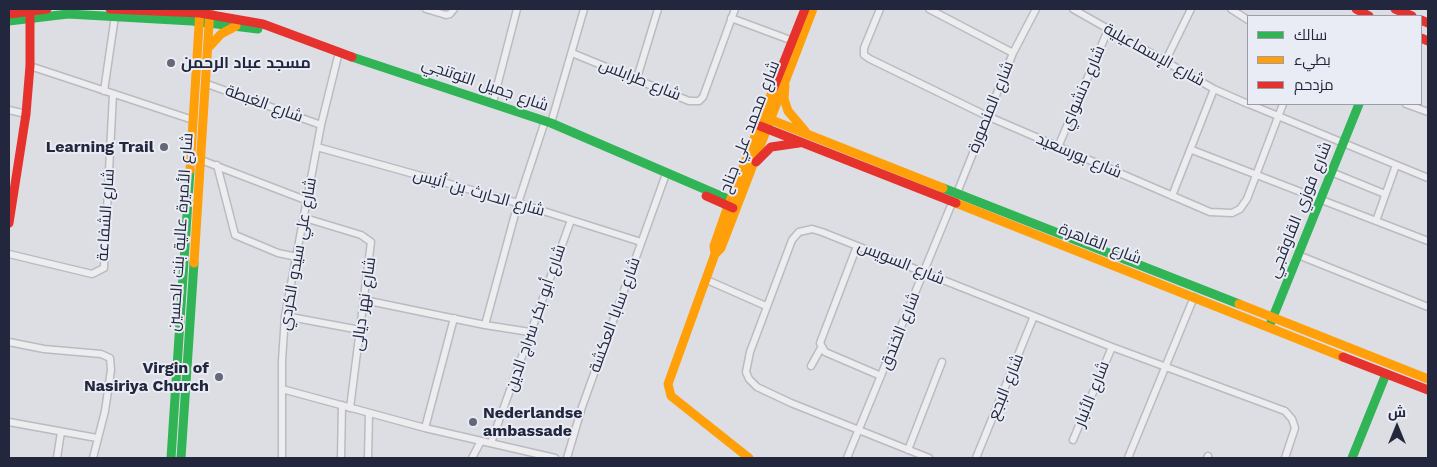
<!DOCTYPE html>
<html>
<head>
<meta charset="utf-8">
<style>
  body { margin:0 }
  #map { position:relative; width:1437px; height:467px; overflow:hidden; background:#dddee4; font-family:"Work Sans",Cairo,sans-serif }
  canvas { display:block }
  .frame { position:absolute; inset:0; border:10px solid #23273d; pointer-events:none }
  .legend { position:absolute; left:1247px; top:15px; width:175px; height:90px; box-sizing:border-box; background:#e9ecf4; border:1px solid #9a9dab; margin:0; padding:6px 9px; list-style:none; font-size:15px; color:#23273d }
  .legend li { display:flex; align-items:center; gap:10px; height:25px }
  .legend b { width:25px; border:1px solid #9a9dab }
  .north { position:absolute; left:1372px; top:402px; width:50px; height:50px; -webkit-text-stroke:4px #e9ecf4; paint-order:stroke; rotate:0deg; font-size:14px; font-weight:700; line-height:20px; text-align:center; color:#23273d }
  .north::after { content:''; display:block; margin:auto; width:18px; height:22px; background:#23273d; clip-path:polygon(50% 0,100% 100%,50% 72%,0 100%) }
</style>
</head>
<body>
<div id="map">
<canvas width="1437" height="467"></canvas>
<div class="frame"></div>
<ul class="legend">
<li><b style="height:6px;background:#30b455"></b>سالك</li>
<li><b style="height:6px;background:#ff9f0a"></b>بطيء</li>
<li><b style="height:6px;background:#e5322d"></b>مزدحم</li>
</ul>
<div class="north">ش</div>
</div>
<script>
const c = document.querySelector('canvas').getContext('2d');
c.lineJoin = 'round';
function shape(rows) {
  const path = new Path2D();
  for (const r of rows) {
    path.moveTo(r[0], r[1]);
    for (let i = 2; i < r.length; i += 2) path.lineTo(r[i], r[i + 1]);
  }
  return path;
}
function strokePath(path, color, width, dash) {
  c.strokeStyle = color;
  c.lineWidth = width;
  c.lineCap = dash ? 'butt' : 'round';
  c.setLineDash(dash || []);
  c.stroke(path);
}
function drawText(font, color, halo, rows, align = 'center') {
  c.font = font + ' "Work Sans",Cairo,sans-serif';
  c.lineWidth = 4;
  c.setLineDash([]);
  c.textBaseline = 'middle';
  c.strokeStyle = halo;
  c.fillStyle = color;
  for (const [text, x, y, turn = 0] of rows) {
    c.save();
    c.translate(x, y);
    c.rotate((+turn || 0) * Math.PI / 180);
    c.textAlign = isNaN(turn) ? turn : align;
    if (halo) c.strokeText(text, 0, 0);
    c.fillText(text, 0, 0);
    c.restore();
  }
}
const street = shape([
  [426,9,446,15,450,14,454,9],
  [880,9,864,48,864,55,870,59,987,116,1210,212,1232,213,1240,209,1247,199,1283,104],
  [929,9,1013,53,957,193],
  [1073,9,1214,89,1172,196],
  [1231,9,1248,20],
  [731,18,793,41],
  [572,53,689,101,699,101,703,97,735,9],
  [1013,53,1036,9],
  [1165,62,1191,9],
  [30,66,193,120],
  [637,78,658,9],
  [207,84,321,125],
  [1214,89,1248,104],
  [104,91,115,16],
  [493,102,517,9],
  [1249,104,1428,178],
  [1406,104,1428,112],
  [9,110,26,114],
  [551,123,584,9],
  [317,147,518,203,641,242],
  [1058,147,1108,30],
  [1192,150,1428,241],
  [201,160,308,201],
  [217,165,235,235,278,253,297,257],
  [1331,172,1385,194],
  [305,218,361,235,371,242,350,408],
  [1376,221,1396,165],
  [857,246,820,343,825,352,881,376],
  [9,254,92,274,104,268,113,94],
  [1298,255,1428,307],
  [707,280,766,306],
  [364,300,485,325,530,332],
  [285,316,360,330],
  [485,325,518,203,545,121],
  [9,342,44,349,101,354,110,358,111,370,105,411,93,458],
  [811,366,821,348],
  [282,389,425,428,555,458],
  [9,422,97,438],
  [425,428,454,318],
  [1073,440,1112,347],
  [491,443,571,220],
  [908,450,942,362],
  [57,458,61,432],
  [282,458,282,361,285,316,321,125,339,52],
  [341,458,342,405],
  [368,458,369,413],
  [472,458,481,441],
  [567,458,582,407,666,174],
  [847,458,952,203],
  [929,458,791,403,757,387,749,379,746,372,750,352,792,240,799,232,812,229,822,232,1112,347,1285,411,1292,419,1295,428,1285,458],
  [976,458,1034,316],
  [1128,458,1194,297],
  [1207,458,1208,456]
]);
strokePath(street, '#babbc1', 9);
strokePath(street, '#ededf0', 6);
strokePath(shape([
  [9,21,68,14,192,21,258,29],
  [352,57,551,123,737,203],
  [943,188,1239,304],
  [1271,322,1359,104],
  [171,458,190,170],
  [181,458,194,263],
  [1352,458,1386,374]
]), '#30b455', 9);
strokePath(shape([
  [210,46,221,34,236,26],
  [785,86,784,99,788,111,805,131],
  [764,117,943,188],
  [190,170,200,9],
  [956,203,1343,357],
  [715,254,721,248,813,9],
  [194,263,210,9],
  [1239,304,1428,379],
  [749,458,671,396,668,384,715,254,714,246,728,206,774,87]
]), '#ff9f0a', 9);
strokePath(shape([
  [110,9,200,13,263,24,352,57],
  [1356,9,1369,16],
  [1395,9,1412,16],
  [9,14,47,9],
  [1421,20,1428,23],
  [1421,38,1428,41],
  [774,87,805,9],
  [760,126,956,203],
  [756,162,771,147,799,143],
  [706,196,733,208],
  [9,223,26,114,30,66,30,12],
  [1343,357,1428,390]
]), '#e5322d', 9);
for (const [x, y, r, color] of [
  [171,63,5,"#646777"],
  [164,147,5,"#646777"],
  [219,377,5,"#646777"],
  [473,422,5,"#646777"]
]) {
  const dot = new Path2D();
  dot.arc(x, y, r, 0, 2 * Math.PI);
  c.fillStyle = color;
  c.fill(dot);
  strokePath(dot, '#e9ecf4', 2);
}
drawText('16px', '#23273d', '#e9ecf4', [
  ["شارع الإسماعيلية",1154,55,29],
  ["شارع طرابلس",640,80,22],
  ["شارع جميل التوتنجي",485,85,19],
  ["شارع دنشواي",1083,88,-67],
  ["شارع الغبطة",264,104,20],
  ["شارع المنصورة",991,107,-68],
  ["شارع محمد علي جناح",750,127,-69],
  ["شارع بورسعيد",1079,156,23],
  ["شارع الحارث بن أنيس",479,193,16],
  ["شارع فوزي القاوقجي",1300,210,-68],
  ["شارع الشفاعة",106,215,-86],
  ["شارع الأميرة عالية بنت الحسين",181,232,-86],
  ["شارع القاهرة",1100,244,21],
  ["شارع علي سيدو الكردي",298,254,-80],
  ["شارع السويس",901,263,22],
  ["شارع نهر ديالى",364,304,-82],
  ["شارع سابا العكشة",615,315,-70],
  ["شارع أبو بكر سراج الدين",536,318,-71],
  ["شارع الخندق",900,331,-68],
  ["شارع البجع",1006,387,-68],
  ["شارع الأنبار",1092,394,-68]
]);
drawText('bold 16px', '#23273d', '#e9ecf4', [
  ["مسجد عباد الرحمن",181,63],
  ["Learning Trail",154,147,"right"],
  ["Virgin of",209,368,"right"],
  ["Nasiriya Church",209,386,"right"],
  ["Nederlandse",483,413],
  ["ambassade",483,431]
], 'left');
</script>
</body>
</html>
